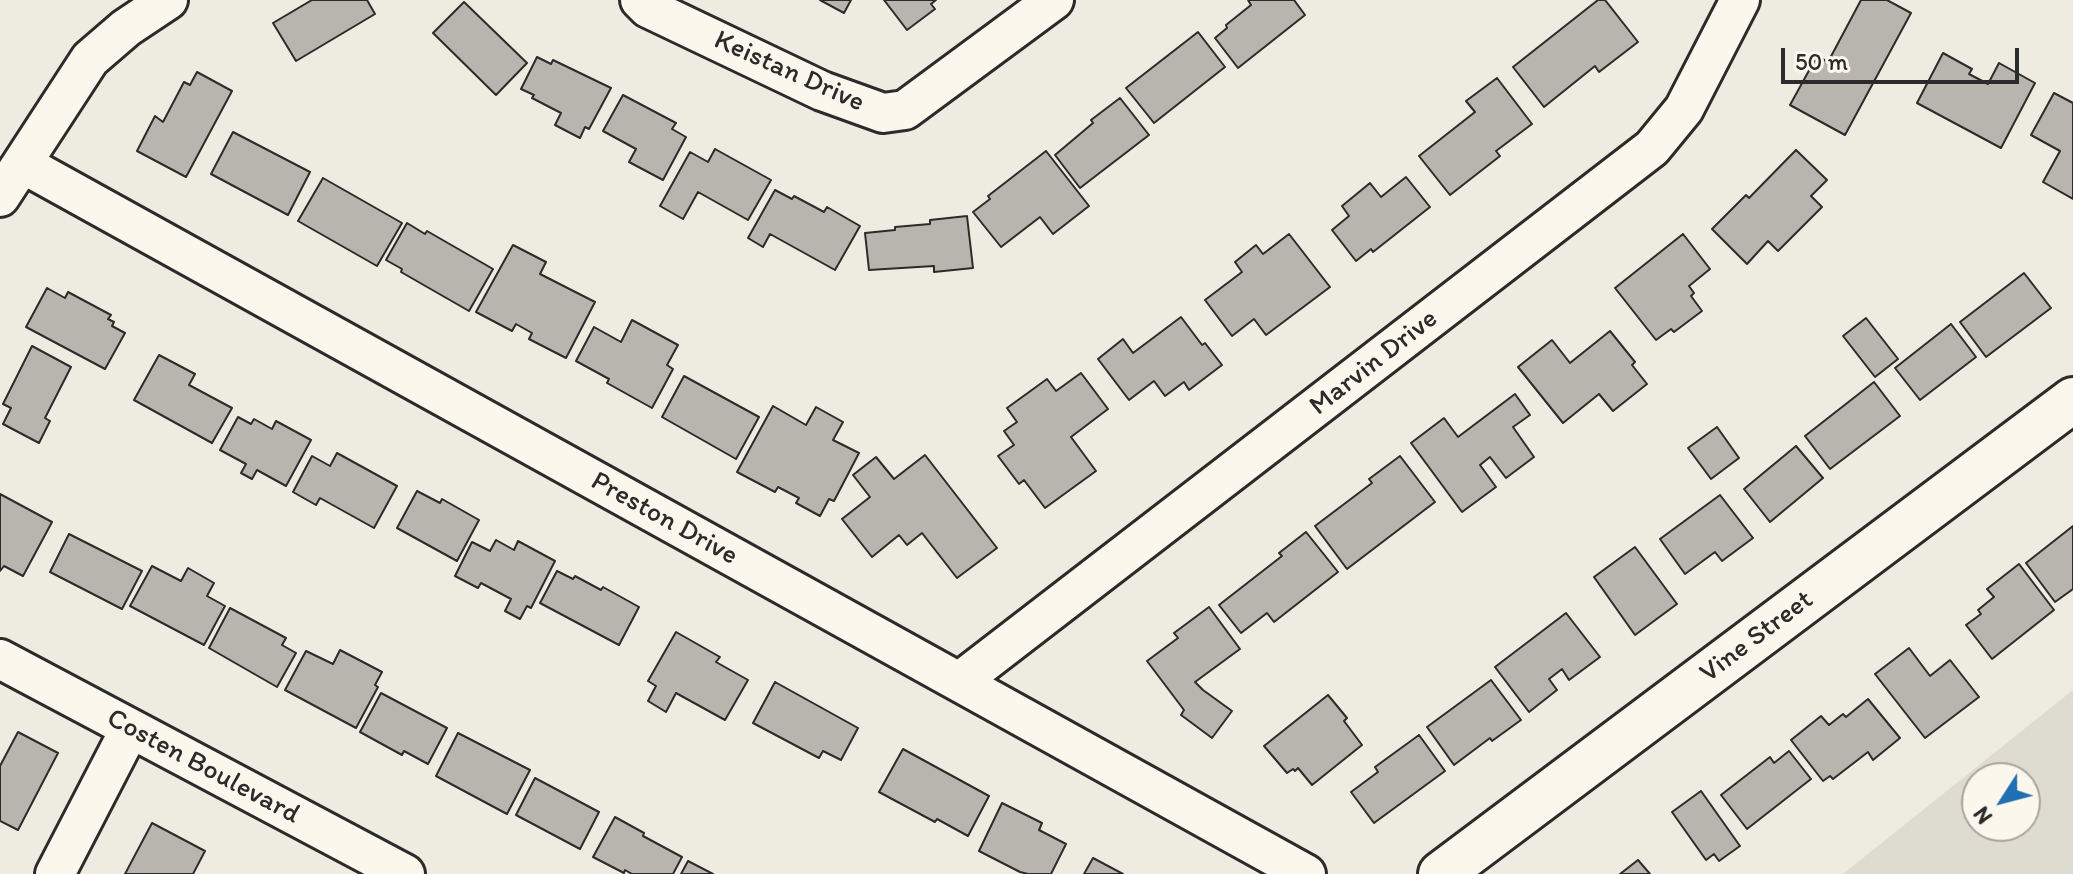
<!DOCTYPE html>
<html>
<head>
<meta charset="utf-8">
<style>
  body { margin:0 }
  #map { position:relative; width:2073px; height:874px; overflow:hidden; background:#eeebe0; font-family:Itim,sans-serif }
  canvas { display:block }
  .north { position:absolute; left:1961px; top:762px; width:80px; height:80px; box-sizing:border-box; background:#fbf7ec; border:2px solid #a8a59f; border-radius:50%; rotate:234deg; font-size:22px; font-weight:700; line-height:32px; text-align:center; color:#2b2b2b }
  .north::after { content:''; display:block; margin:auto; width:28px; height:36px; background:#1f6fb2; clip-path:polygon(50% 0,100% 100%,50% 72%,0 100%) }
  .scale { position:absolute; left:1781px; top:48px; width:238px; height:36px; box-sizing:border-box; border:4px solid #2b2b2b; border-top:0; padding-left:10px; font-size:24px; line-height:28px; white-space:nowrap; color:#2b2b2b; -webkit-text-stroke:6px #fbf7ec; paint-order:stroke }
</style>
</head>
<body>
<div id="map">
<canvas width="2073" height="874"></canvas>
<div class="north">N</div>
<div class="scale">50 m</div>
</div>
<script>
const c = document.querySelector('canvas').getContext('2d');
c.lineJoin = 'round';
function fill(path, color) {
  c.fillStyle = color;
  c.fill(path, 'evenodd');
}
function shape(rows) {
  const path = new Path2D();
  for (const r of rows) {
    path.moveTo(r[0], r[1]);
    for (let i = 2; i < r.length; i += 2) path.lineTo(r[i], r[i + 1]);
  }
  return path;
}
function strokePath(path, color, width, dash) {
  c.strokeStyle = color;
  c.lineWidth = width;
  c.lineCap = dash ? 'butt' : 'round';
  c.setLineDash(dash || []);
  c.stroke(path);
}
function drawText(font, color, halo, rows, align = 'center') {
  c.font = font + ' Itim,sans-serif';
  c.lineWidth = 8;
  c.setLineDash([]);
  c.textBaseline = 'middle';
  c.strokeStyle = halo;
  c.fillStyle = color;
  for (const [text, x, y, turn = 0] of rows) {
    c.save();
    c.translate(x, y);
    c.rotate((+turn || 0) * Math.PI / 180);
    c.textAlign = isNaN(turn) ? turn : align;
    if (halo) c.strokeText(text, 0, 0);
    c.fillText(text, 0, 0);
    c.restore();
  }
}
fill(shape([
  [2073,690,2073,874,1843,874],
  [1977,778,2025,778,2025,826,1977,826]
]), '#dedbd1');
const building = shape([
  [312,0,367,0,375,14,296,61,273,23,312,0],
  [820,0,851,0,844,13,820,0],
  [884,0,936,0,931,4,935,9,907,30,884,0],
  [1248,0,1294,0,1305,15,1238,68,1215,38,1227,28,1226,25,1251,5,1248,0],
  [1598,0,1605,0,1638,42,1599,72,1595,66,1544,107,1513,67,1598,0],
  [1861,0,1887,0,1911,13,1845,135,1790,105,1817,56,1828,62,1861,0],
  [464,2,527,63,496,95,433,33,464,2],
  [1198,32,1225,67,1154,123,1126,88,1198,32],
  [1943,53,1972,69,1969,74,1988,84,1999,63,2035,83,2001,148,1917,103,1943,53],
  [537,57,551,64,553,60,611,88,589,129,585,127,580,138,555,125,561,113,532,98,534,95,521,89,537,57],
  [197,72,232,91,186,177,137,151,155,116,163,122,184,82,190,85,197,72],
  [1497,78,1532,124,1496,151,1500,156,1450,195,1419,156,1475,112,1466,101,1497,78],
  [2054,93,2073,103,2073,199,2043,182,2060,151,2031,135,2054,93],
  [623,95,676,123,672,129,686,137,663,180,629,162,636,149,603,131,623,95],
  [1120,98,1149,135,1080,188,1055,155,1093,123,1091,120,1120,98],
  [233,132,310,172,288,215,211,174,233,132],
  [715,149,771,180,748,220,698,192,683,219,660,206,690,152,708,162,715,149],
  [1796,150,1827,180,1811,196,1822,207,1778,251,1768,241,1747,264,1712,229,1746,195,1749,198,1796,150],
  [1046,151,1089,206,1053,234,1040,217,1001,247,973,212,990,199,988,196,1046,151],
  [1406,177,1430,207,1373,252,1371,249,1356,261,1332,230,1349,216,1342,206,1370,183,1381,197,1406,177],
  [323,178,402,223,377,266,298,221,323,178],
  [775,190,792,199,794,196,824,212,827,207,860,226,835,270,770,234,763,247,748,238,775,190],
  [967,216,973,268,934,272,934,266,869,270,865,233,895,230,895,227,930,224,930,220,967,216],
  [407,223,425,234,427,231,493,269,469,311,401,272,402,269,386,260,407,223],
  [1289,234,1330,287,1266,335,1254,319,1232,336,1205,300,1242,272,1235,262,1256,245,1263,254,1289,234],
  [1683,234,1710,269,1689,286,1694,293,1691,296,1702,311,1674,332,1671,329,1656,340,1615,288,1683,234],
  [513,245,546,262,540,274,595,302,566,358,529,339,532,333,516,324,512,331,476,312,513,245],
  [2024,273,2051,308,1986,357,1960,322,2024,273],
  [47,288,65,298,68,292,111,315,108,319,114,322,112,326,125,333,105,369,26,327,47,288],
  [1181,317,1202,345,1205,343,1222,365,1189,390,1184,382,1165,396,1154,381,1129,400,1098,359,1123,339,1133,353,1181,317],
  [1866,318,1898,359,1875,377,1843,336,1866,318],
  [632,320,678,345,667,365,673,369,652,408,607,383,609,379,576,361,594,327,621,342,632,320],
  [1951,324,1976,357,1920,400,1895,368,1951,324],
  [1610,331,1635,362,1632,365,1647,384,1613,411,1599,394,1563,423,1518,367,1552,340,1570,363,1610,331],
  [32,346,71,367,45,418,50,421,39,443,3,424,11,408,3,404,32,346],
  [159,355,195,374,189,385,232,408,212,443,134,400,159,355],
  [1081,373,1108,409,1071,437,1096,471,1045,508,1024,480,1019,484,998,456,1014,445,1004,431,1017,422,1007,408,1047,379,1056,391,1081,373],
  [684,376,759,417,736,459,662,417,684,376],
  [1874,382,1900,416,1830,469,1805,436,1874,382],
  [1515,394,1530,415,1513,427,1534,457,1506,478,1490,457,1480,465,1496,487,1462,512,1411,443,1444,418,1458,437,1515,394],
  [773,406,806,425,816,407,843,422,833,440,859,453,834,501,829,499,820,516,796,503,799,498,778,487,775,492,737,472,773,406],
  [238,417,251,424,254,419,272,429,276,421,311,440,286,486,257,470,252,479,241,473,246,464,220,450,238,417],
  [1717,427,1739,458,1711,479,1688,448,1717,427],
  [1796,446,1823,478,1770,522,1744,489,1796,446],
  [337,453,397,486,374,528,320,498,316,505,293,492,312,456,330,466,337,453],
  [925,455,997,548,957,578,922,533,907,545,899,535,872,557,842,519,870,497,853,475,876,457,894,479,925,455],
  [1400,456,1435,502,1347,569,1315,526,1372,483,1369,479,1400,456],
  [417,491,440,503,442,499,479,520,457,561,397,528,417,491],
  [0,494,52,522,23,576,4,566,0,571,0,494],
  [1720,495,1753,538,1722,561,1715,552,1685,574,1660,539,1720,495],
  [2073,526,2073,589,2055,602,2026,563,2073,526],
  [1306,532,1338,572,1274,622,1267,613,1241,633,1219,605,1282,556,1279,553,1306,532],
  [69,534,142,571,122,609,50,572,69,534],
  [496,540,514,550,518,541,555,561,531,608,527,606,520,619,505,611,511,599,481,583,478,588,455,576,472,542,490,551,496,540],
  [1635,547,1677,604,1635,635,1594,577,1635,547],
  [2019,564,2054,610,1992,659,1966,625,1981,614,1978,610,1994,597,1987,589,2019,564],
  [152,566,181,581,188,568,214,583,207,596,225,606,204,645,130,606,152,566],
  [557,571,573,579,575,576,601,590,603,587,639,607,619,645,540,603,557,571],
  [1209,607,1240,649,1195,682,1203,690,1232,711,1212,738,1181,715,1184,710,1147,661,1178,638,1174,633,1209,607],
  [230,608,286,638,282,645,296,653,277,687,209,648,230,608],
  [1566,613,1600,657,1569,680,1562,669,1549,679,1557,690,1529,712,1495,667,1566,613],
  [676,632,720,657,716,662,748,680,725,720,676,693,666,712,648,701,656,686,648,681,676,632],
  [1909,648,1930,676,1950,660,1979,697,1925,738,1875,674,1909,648],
  [340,650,382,672,375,685,378,687,356,728,285,690,306,651,333,664,340,650],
  [1491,680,1521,720,1492,741,1490,738,1454,765,1427,727,1491,680],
  [775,682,858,728,841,760,823,751,819,758,753,723,775,682],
  [381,693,447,728,428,764,404,751,402,755,360,732,381,693],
  [1328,695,1347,718,1344,721,1362,745,1312,785,1298,768,1295,771,1293,769,1287,773,1264,746,1328,695],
  [1868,699,1900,738,1873,760,1868,752,1833,779,1830,776,1823,781,1791,740,1821,716,1829,725,1843,714,1846,717,1868,699],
  [18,732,58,753,18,830,0,821,0,766,18,732],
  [458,733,530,770,507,814,436,776,458,733],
  [1419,735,1445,771,1374,823,1351,792,1378,772,1375,767,1419,735],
  [903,749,989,796,968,836,937,819,935,822,879,792,903,749],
  [1789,751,1811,779,1747,829,1721,795,1770,757,1774,763,1789,751],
  [535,778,599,812,580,849,516,815,535,778],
  [1701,791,1740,846,1719,861,1714,854,1706,860,1672,812,1701,791],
  [1002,803,1042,823,1039,830,1066,844,1051,874,1028,874,1020,872,979,851,1002,803],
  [615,817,644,833,643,836,682,857,673,874,632,874,625,870,624,873,593,857,615,817],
  [152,823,205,851,193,874,125,874,152,823],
  [1093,858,1123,874,1084,874,1093,858],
  [1638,860,1650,874,1620,874,1638,860],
  [688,861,713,874,681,874,688,861]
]);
fill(building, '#b8b5ae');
strokePath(building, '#2b2b2b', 2);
const street = shape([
  [640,0,648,8,822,91,883,113,905,110,1054,0],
  [23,164,1306,874],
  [0,197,90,59,126,28,168,0],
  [0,659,405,874],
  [959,682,1652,148,1684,109,1740,0],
  [55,874,130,729]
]);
const secondary = shape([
  [1441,874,2073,400]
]);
strokePath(street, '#2b2b2b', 44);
strokePath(secondary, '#2b2b2b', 50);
strokePath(street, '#fbf7ec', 38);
strokePath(secondary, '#fbf7ec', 44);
drawText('28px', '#2b2b2b', '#fbf7ec', [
  ["Keistan Drive",789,72,24],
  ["Marvin Drive",1374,363,-38],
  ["Preston Drive",664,519,29],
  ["Vine Street",1757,637,-37],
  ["Costen Boulevard",203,767,28]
]);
</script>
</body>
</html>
